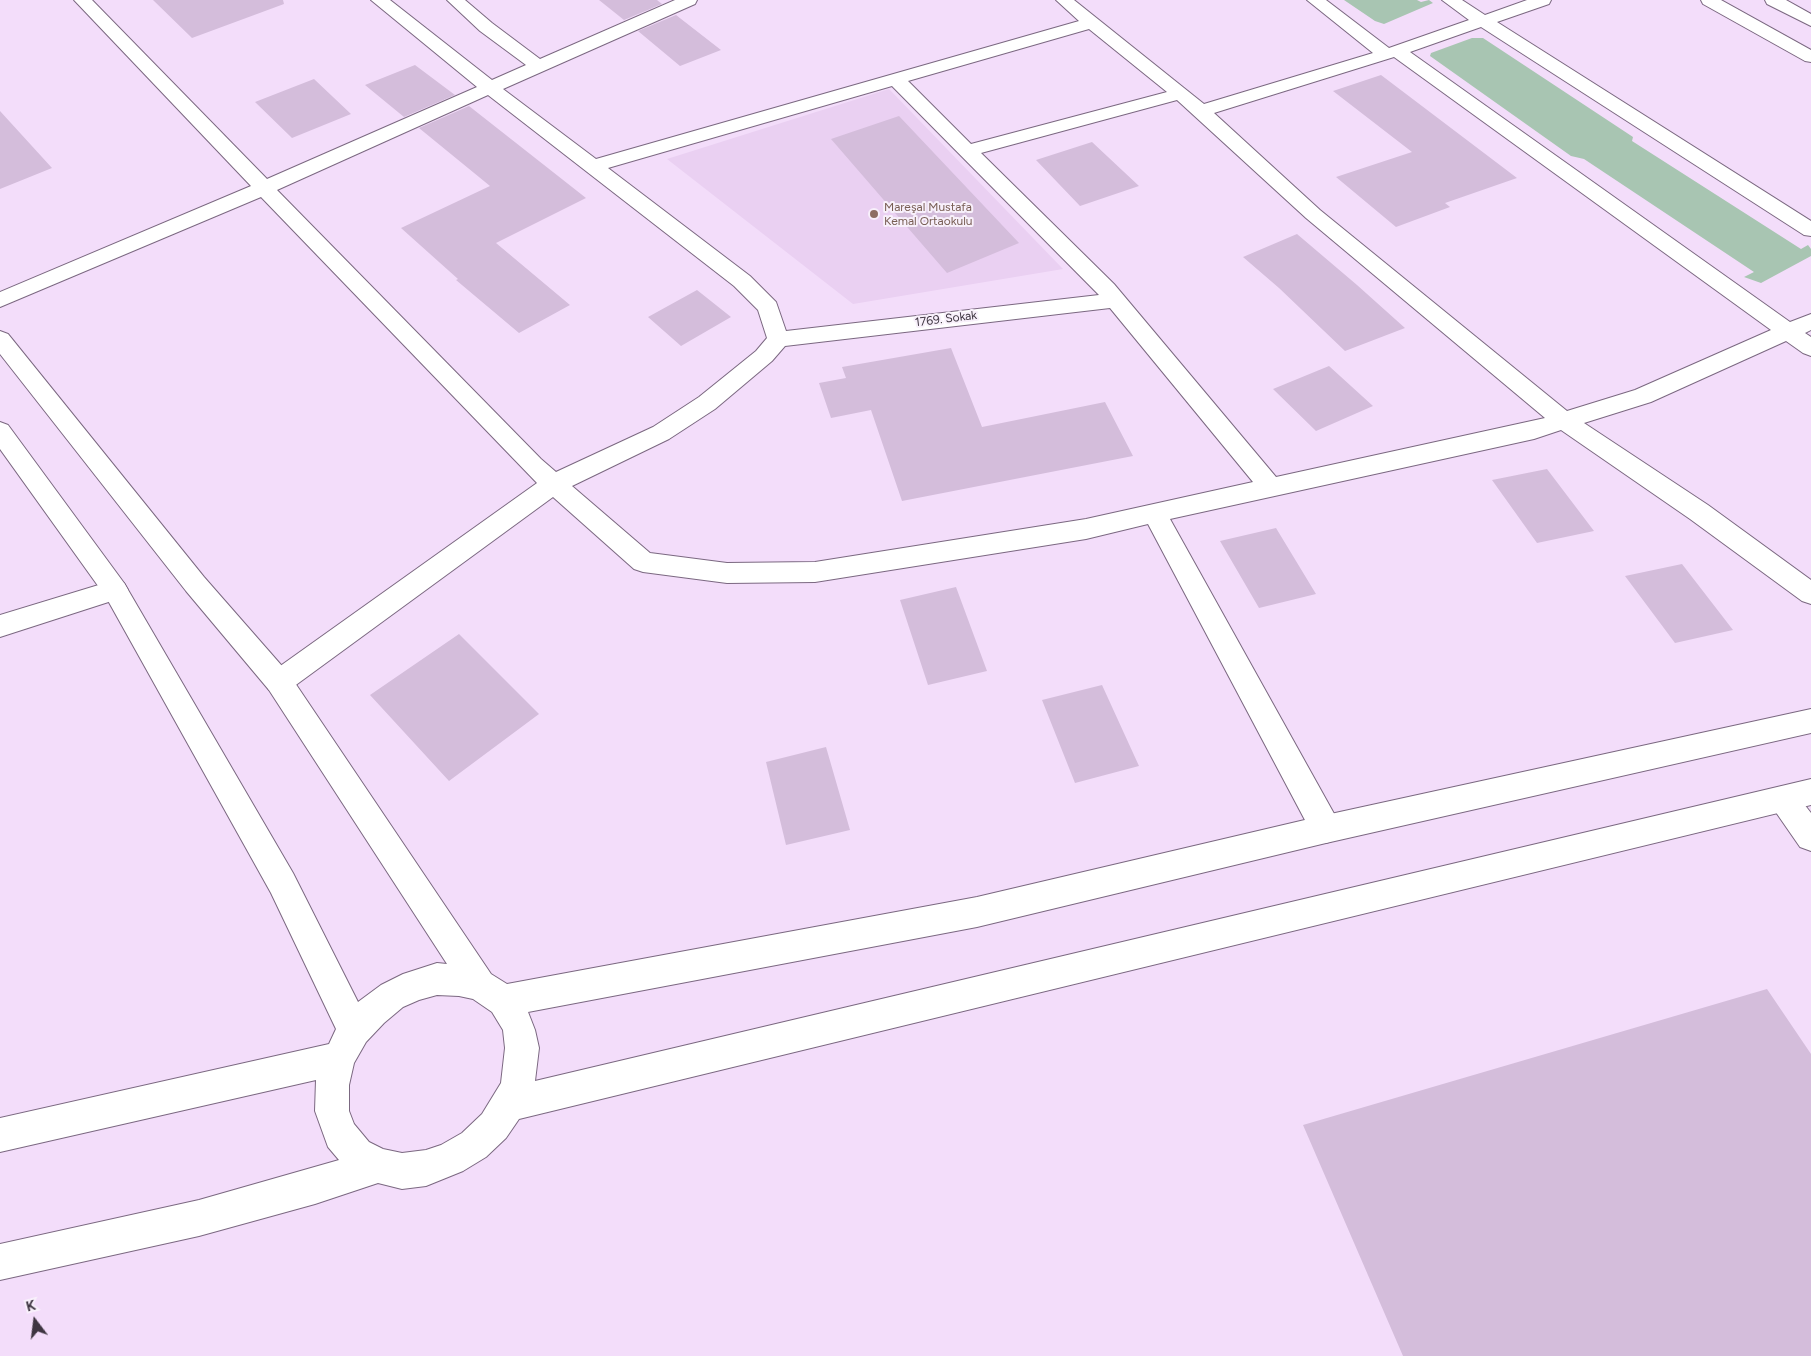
<!DOCTYPE html>
<html>
<head>
<meta charset="utf-8">
<style>
  body { margin:0 }
  #map { position:relative; width:1811px; height:1356px; overflow:hidden; background:#f3ddfa; font-family:Figtree,sans-serif }
  canvas { display:block }
  .north { position:absolute; left:10px; top:1296px; width:50px; height:50px; -webkit-text-stroke:4px #f8f0fb; paint-order:stroke; rotate:345deg; font-size:14px; font-weight:700; line-height:20px; text-align:center; color:#3e3541 }
  .north::after { content:''; display:block; margin:auto; width:18px; height:22px; background:#3e3541; clip-path:polygon(50% 0,100% 100%,50% 72%,0 100%) }
</style>
</head>
<body>
<div id="map">
<canvas width="1811" height="1356"></canvas>
<div class="north">K</div>
</div>
<script>
const c = document.querySelector('canvas').getContext('2d');
c.lineJoin = 'round';
function fill(path, color) {
  c.fillStyle = color;
  c.fill(path, 'evenodd');
}
function shape(rows) {
  const path = new Path2D();
  for (const r of rows) {
    path.moveTo(r[0], r[1]);
    for (let i = 2; i < r.length; i += 2) path.lineTo(r[i], r[i + 1]);
  }
  return path;
}
function strokePath(path, color, width, dash) {
  c.strokeStyle = color;
  c.lineWidth = width;
  c.lineCap = dash ? 'butt' : 'round';
  c.setLineDash(dash || []);
  c.stroke(path);
}
function drawText(font, color, halo, rows, align = 'center') {
  c.font = font + ' Figtree,sans-serif';
  c.lineWidth = 4;
  c.setLineDash([]);
  c.textBaseline = 'middle';
  c.strokeStyle = halo;
  c.fillStyle = color;
  for (const [text, x, y, turn = 0] of rows) {
    c.save();
    c.translate(x, y);
    c.rotate((+turn || 0) * Math.PI / 180);
    c.textAlign = isNaN(turn) ? turn : align;
    if (halo) c.strokeText(text, 0, 0);
    c.fillText(text, 0, 0);
    c.restore();
  }
}
fill(shape([
  [889,89,1063,269,853,304,667,159]
]), '#ead0f2');
fill(shape([
  [1344,0,1417,0,1421,2,1429,0,1433,3,1384,24,1375,21],
  [1472,38,1483,38,1633,137,1632,141,1801,249,1808,245,1811,249,1811,256,1761,283,1744,277,1754,272,1584,159,1571,156,1430,56,1431,53]
]), '#a8c5b2');
fill(shape([
  [153,0,283,0,284,4,192,38],
  [599,0,657,0,662,4,624,20],
  [676,15,721,50,680,66,638,31],
  [415,65,455,95,404,117,365,85],
  [1381,75,1517,178,1445,203,1450,207,1396,227,1336,177,1412,152,1333,91],
  [314,79,351,114,292,138,255,102],
  [469,106,586,198,496,243,570,305,519,333,456,280,458,279,401,228,490,186,419,128],
  [0,111,52,168,0,189],
  [899,116,1019,243,947,273,831,139],
  [1092,142,1139,186,1080,206,1036,160],
  [1297,234,1357,285,1405,328,1345,351,1279,288,1243,257],
  [697,290,731,317,681,346,648,317],
  [951,348,982,427,1105,402,1133,456,902,501,871,410,831,418,819,383,846,378,842,367],
  [1329,366,1373,406,1316,431,1273,389],
  [1547,469,1594,531,1537,543,1492,480],
  [1276,528,1316,594,1259,608,1220,541],
  [1682,564,1733,630,1675,643,1625,576],
  [956,587,987,671,928,685,900,600],
  [459,634,539,714,449,781,370,695],
  [1102,685,1139,766,1075,783,1042,700],
  [826,747,850,830,786,845,766,762],
  [1767,989,1811,1054,1811,1356,1403,1356,1303,1125]
]), '#d4bddb');
const street = shape([
  [74,0,92,0,267,179,477,87,371,0,390,0,492,80,526,65,480,31,447,0,465,0,492,23,540,59,675,0,697,0,695,4,503,89,596,159,1079,21,1056,0,1074,0,1204,104,1373,53,1307,0,1326,0,1389,48,1469,20,1442,0,1462,0,1485,15,1527,0,1551,0,1549,4,1497,22,1811,221,1811,236,1804,235,1481,27,1410,52,1790,322,1811,314,1811,330,1805,333,1811,337,1811,356,1803,353,1786,341,1651,402,1584,423,1708,505,1811,580,1811,604,1802,601,1690,519,1561,430,1534,439,1170,519,1337,819,1341,829,1337,839,1326,843,1315,839,1148,524,1086,539,815,582,727,583,643,572,634,569,553,497,289,690,279,694,269,690,265,682,269,674,537,483,261,197,0,307,0,292,251,186,74,0],
  [1089,29,1167,92,971,144,908,81,1089,29],
  [1394,57,1771,330,1635,390,1567,411,1320,210,1214,113,1394,57],
  [892,86,1099,295,786,331,776,302,750,276,608,168,892,86],
  [488,95,734,286,758,310,767,338,756,351,699,397,653,427,556,472,541,459,277,190,488,95],
  [1177,100,1306,218,1545,418,1276,477,1114,284,981,153,1177,100],
  [1110,308,1253,482,1086,519,815,562,727,563,650,553,572,486,669,439,715,409,772,361,785,346,1110,308],
  [1701,0,1721,0,1811,50,1811,62,1805,61,1703,4,1701,0],
  [1765,0,1786,0,1811,14,1811,26,1767,4,1765,0],
  [115,580,124,583,128,590,124,597,0,637,0,615,115,580],
  [1783,786,1793,790,1811,813,1811,851,1800,847,1773,808,1768,799,1773,790,1783,786]
]);
const secondary = shape([
  [0,331,8,334,204,577,289,674,491,974,507,984,977,897,1326,815,1811,709,1811,733,1326,843,977,927,528,1012,535,1030,539,1048,535,1081,1811,779,1811,805,519,1119,506,1138,486,1157,463,1171,426,1186,402,1189,378,1183,315,1204,199,1236,0,1280,0,1244,199,1200,339,1160,328,1147,315,1111,316,1080,0,1152,0,1118,329,1044,336,1029,271,893,106,597,0,449,0,422,8,425,124,583,293,873,358,1002,381,985,403,974,437,963,447,964,269,690,186,591,0,354,0,331],
  [437,995,459,996,473,999,492,1012,503,1030,505,1048,501,1083,482,1114,462,1133,441,1145,426,1150,402,1153,383,1149,369,1142,354,1124,349,1111,349,1085,354,1063,366,1042,384,1023,403,1007,419,1000,437,995]
]);
strokePath(street, '#7b6881', 2);
strokePath(secondary, '#7b6881', 2);
fill(street, '#fff');
fill(secondary, '#fff');
for (const [x, y, r, color] of [
  [874,214,5,"#8d6e63"]
]) {
  const dot = new Path2D();
  dot.arc(x, y, r, 0, 2 * Math.PI);
  c.fillStyle = color;
  c.fill(dot);
  strokePath(dot, '#f8f0fb', 2);
}
drawText('12px', '#785e54', '#f8f0fb', [
  ["Mareşal Mustafa",884,207],
  ["Kemal Ortaokulu",884,221]
], 'left');
drawText('12px', '#3e3541', '#f8f0fb', [
  ["1769. Sokak",946,319,-7]
]);
</script>
</body>
</html>
